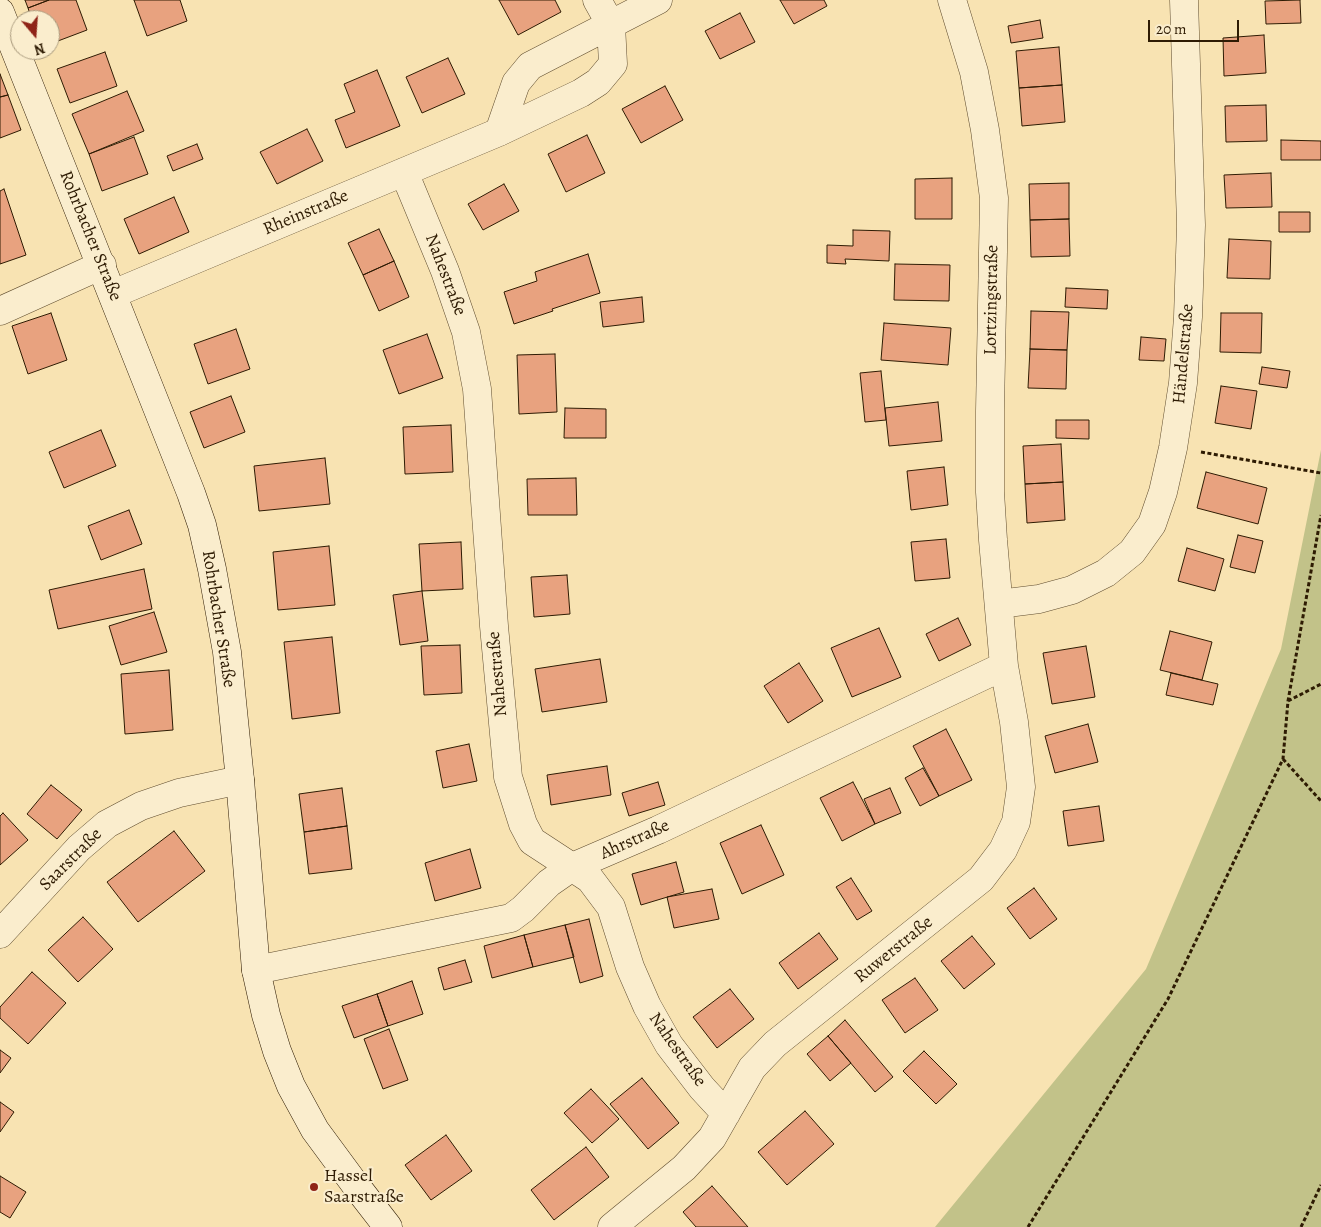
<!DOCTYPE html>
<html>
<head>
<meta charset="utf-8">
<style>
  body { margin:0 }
  #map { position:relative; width:1321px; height:1227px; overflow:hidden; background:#f8e3b2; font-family:Alegreya,serif }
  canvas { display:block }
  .north { position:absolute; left:10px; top:10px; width:50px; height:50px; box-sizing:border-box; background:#faedcd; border:1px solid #a8997c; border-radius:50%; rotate:162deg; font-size:14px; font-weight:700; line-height:20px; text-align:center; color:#2e1b03 }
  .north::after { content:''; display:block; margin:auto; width:18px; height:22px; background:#8f2418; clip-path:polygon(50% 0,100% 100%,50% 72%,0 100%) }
  .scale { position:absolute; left:1148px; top:20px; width:91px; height:22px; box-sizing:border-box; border:2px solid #2e1b03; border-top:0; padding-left:6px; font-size:15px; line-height:18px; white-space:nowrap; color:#2e1b03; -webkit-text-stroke:4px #faedcd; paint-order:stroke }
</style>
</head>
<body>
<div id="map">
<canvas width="1321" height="1227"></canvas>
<div class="north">N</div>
<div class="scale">20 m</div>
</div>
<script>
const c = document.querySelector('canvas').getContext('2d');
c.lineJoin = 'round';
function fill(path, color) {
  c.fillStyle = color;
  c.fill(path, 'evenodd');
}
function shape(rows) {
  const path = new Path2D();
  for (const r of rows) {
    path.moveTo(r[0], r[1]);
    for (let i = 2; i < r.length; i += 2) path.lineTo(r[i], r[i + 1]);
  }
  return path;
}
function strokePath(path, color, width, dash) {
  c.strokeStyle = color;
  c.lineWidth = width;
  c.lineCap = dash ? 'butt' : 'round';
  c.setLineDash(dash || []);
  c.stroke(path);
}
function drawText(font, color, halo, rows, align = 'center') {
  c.font = font + ' Alegreya,serif';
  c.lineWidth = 4;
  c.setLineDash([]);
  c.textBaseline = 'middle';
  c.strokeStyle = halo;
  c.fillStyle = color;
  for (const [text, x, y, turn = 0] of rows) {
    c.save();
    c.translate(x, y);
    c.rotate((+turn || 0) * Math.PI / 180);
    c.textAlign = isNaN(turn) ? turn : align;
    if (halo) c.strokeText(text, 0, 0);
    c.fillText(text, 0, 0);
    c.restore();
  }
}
fill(shape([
  [1321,450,1321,1227,935,1227,1146,969,1281,649]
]), '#c2c289');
const building = shape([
  [25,0,49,0,28,8,25,0],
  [49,0,76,0,87,30,50,44,50,20,32,20,28,8,49,0],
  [134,0,180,0,187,21,147,36,134,0],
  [499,0,555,0,561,12,518,35,499,0],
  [780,0,824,0,827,6,794,24,780,0],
  [1300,0,1301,23,1266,24,1265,1,1300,0],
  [740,13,755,42,720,59,705,31,740,13],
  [1040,20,1043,38,1011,43,1008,26,1040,20],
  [1264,35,1266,73,1224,76,1223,38,1264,35],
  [1059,47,1062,85,1019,88,1016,51,1059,47],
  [105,52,117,86,70,103,57,69,105,52],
  [448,58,465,94,422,113,406,77,448,58],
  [377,70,400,126,346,148,335,120,355,112,344,84,377,70],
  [0,74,8,95,0,97,0,74],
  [1062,85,1065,122,1022,126,1019,88,1062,85],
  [665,86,683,120,641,143,622,109,665,86],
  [127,91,144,131,89,154,72,114,127,91],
  [8,95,21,130,0,138,0,97,8,95],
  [1266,105,1267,141,1226,142,1225,106,1266,105],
  [307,129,323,161,277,184,260,152,307,129],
  [587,135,605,173,566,192,548,154,587,135],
  [134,137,148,174,102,191,89,154,134,137],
  [1281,140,1321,141,1321,160,1281,160,1281,140],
  [197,144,203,159,173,171,167,156,197,144],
  [1271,173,1272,207,1226,208,1224,175,1271,173],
  [952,178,952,219,915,219,915,179,952,178],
  [1069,183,1069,219,1030,220,1029,184,1069,183],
  [504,184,519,211,483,230,468,204,504,184],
  [4,189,26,255,0,264,0,191,4,189],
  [174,197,189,232,139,254,124,219,174,197],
  [1279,212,1310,212,1310,232,1279,232,1279,212],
  [1069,219,1070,256,1031,257,1030,220,1069,219],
  [379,229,394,261,363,275,348,243,379,229],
  [853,230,890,231,889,261,845,259,846,264,827,263,827,245,853,246,853,230],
  [1229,239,1271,241,1270,279,1227,278,1229,239],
  [588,254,600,293,552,309,553,311,514,324,504,292,537,281,535,272,588,254],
  [394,261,409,297,379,311,363,275,394,261],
  [895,264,950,265,949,301,894,300,895,264],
  [1066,288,1108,290,1107,309,1065,307,1066,288],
  [642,297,644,322,603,327,600,302,642,297],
  [1031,311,1069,312,1067,350,1030,349,1031,311],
  [51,313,67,360,28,374,12,326,51,313],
  [1221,313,1262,313,1261,353,1220,352,1221,313],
  [884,323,951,328,948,365,881,360,884,323],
  [236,329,250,369,208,384,194,344,236,329],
  [427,334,443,378,399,394,383,350,427,334],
  [1141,337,1166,339,1164,361,1139,360,1141,337],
  [1030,349,1067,350,1066,389,1028,388,1030,349],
  [555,354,557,412,519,414,517,355,555,354],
  [1262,367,1290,371,1287,388,1259,384,1262,367],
  [881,371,886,420,865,422,860,373,881,371],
  [1221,386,1257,391,1251,429,1215,423,1221,386],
  [231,396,245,432,204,448,190,412,231,396],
  [938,402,942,441,889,446,885,408,938,402],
  [565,408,606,409,606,438,564,438,565,408],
  [1056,420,1089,420,1089,439,1056,438,1056,420],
  [451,425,453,472,405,474,403,427,451,425],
  [101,430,116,466,64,488,49,452,101,430],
  [1061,444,1063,482,1025,484,1023,446,1061,444],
  [325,458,330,504,259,511,254,466,325,458],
  [944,467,948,505,911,510,907,471,944,467],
  [1206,472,1267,488,1258,524,1197,508,1206,472],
  [576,478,577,515,528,515,527,479,576,478],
  [1063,482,1065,520,1027,523,1025,484,1063,482],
  [129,510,142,544,101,560,88,526,129,510],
  [1238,535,1263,541,1255,573,1230,567,1238,535],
  [946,539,950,578,915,581,911,542,946,539],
  [461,542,463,589,422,591,419,544,461,542],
  [329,546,335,605,278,610,273,552,329,546],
  [1187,548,1224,559,1215,591,1178,581,1187,548],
  [144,569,152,609,58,629,49,590,144,569],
  [567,575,570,614,534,617,531,577,567,575],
  [422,591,428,641,400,645,393,595,422,591],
  [154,612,167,652,121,665,109,626,154,612],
  [958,618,971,645,939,661,926,634,958,618],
  [879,628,901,677,852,697,831,648,879,628],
  [1170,631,1212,642,1202,680,1160,670,1170,631],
  [332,637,340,713,292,719,284,642,332,637],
  [460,645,462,693,424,695,421,646,460,645],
  [1086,646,1095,697,1052,704,1043,653,1086,646],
  [600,659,607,702,542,712,535,669,600,659],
  [799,663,823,701,788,723,764,686,799,663],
  [169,670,173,730,125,734,121,674,169,670],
  [1171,673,1218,684,1213,705,1166,695,1171,673],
  [1088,724,1098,762,1055,773,1045,736,1088,724],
  [946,729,972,780,939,796,913,746,946,729],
  [469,744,477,781,443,788,436,751,469,744],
  [607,766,611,795,551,805,547,775,607,766],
  [923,768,939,796,920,806,905,778,923,768],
  [658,782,665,805,629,816,622,793,658,782],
  [853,782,875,824,842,841,820,798,853,782],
  [51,785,82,810,57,839,27,814,51,785],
  [342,788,347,826,304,832,299,794,342,788],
  [890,788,901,813,875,824,864,799,890,788],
  [1099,806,1104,841,1068,846,1063,811,1099,806],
  [3,813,28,840,0,865,0,816,3,813],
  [761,825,784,875,742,894,720,843,761,825],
  [347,826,352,869,309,874,304,832,347,826],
  [174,831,205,871,138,922,107,882,174,831],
  [470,849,481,888,435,901,425,863,470,849],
  [676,862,684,892,641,905,632,874,676,862],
  [851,878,872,911,857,920,836,887,851,878],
  [1034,888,1057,919,1030,939,1007,908,1034,888],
  [712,889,719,919,674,928,667,897,712,889],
  [83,917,113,949,78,982,48,950,83,917],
  [589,919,603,976,580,983,565,925,589,919],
  [565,925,574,957,533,967,524,935,565,925],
  [819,933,838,959,798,989,779,963,819,933],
  [524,935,533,967,492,978,484,946,524,935],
  [972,936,995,964,964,989,941,961,972,936],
  [465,960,472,982,444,990,438,968,465,960],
  [32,972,66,1003,28,1044,0,1018,0,1007,32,972],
  [915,978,938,1010,905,1033,882,1000,915,978],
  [412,981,423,1014,388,1026,377,994,412,981],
  [730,989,754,1019,717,1048,693,1017,730,989],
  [377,994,388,1026,354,1038,342,1006,377,994],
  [845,1020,893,1077,875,1092,828,1036,845,1020],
  [389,1029,408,1080,383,1089,364,1039,389,1029],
  [828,1036,851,1063,830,1081,807,1054,828,1036],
  [0,1050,11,1058,0,1073,0,1050],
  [924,1051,957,1084,936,1104,903,1071,924,1051],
  [642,1078,679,1123,648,1149,610,1104,642,1078],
  [591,1089,619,1119,592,1143,564,1113,591,1089],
  [0,1102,14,1112,0,1132,0,1102],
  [805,1111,834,1144,787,1185,758,1152,805,1111],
  [446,1135,472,1171,431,1200,405,1165,446,1135],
  [586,1147,609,1177,554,1220,531,1190,586,1147],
  [0,1176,26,1192,10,1218,0,1212,0,1176],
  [712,1186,748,1227,696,1227,683,1212,712,1186]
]);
fill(building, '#e8a27f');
strokePath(building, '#2e1b03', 1);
const street = shape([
  [499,132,516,83,530,66,658,0],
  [404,172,445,271,466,332,477,389,494,626,508,777,523,824,532,841,590,879,611,907,630,967,647,1006,669,1045,702,1088,726,1114],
  [113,294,499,132,581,93,598,82,613,64,611,25,597,0],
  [0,311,102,265],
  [999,604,1039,599,1072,590,1106,573,1132,552,1152,524,1163,492,1173,448,1183,383,1188,317,1191,225,1184,0],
  [0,934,79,848,107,824,141,806,179,793,240,780],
  [256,970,511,918,523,909,549,883,572,867,658,830,1004,666],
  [612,1227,684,1168,712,1138,752,1068,775,1044,981,879,1003,850,1016,822,1021,787,1014,722,1004,666,993,540,990,492,990,411,994,198,985,130,974,72,952,0]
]);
const secondary = shape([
  [0,12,191,493,202,525,212,569,227,652,240,780,256,970,266,1015,277,1051,291,1086,315,1130,357,1187,388,1227]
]);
strokePath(street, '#604d2f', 29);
strokePath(secondary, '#2e1b03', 29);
strokePath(shape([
  [1201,452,1321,473],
  [1288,701,1321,684],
  [1283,759,1321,801],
  [1028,1227,1168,999,1283,759,1288,701,1321,515],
  [1301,1227,1321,1185]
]), '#2e1b03', 3, [4, 2.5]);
strokePath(street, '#faedcd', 28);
strokePath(secondary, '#faedcd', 28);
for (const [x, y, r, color] of [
  [314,1187,5,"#8f2418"]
]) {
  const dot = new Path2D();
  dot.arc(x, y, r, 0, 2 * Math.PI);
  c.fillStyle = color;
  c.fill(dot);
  strokePath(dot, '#faedcd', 2);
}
drawText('18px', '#2e1b03', '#faedcd', [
  ["Rheinstraße",306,213,-23],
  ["Rohrbacher Straße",90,236,68],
  ["Nahestraße",445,275,69],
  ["Lortzingstraße",992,300,-89],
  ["Händelstraße",1184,354,-85],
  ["Rohrbacher Straße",218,619,81],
  ["Nahestraße",498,674,-95],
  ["Ahrstraße",635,840,-24],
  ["Saarstraße",71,860,-45],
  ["Ruwerstraße",894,950,-39],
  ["Nahestraße",677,1050,55]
]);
drawText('18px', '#2e1b03', '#faedcd', [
  ["Hassel",324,1177],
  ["Saarstraße",324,1198]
], 'left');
</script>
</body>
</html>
